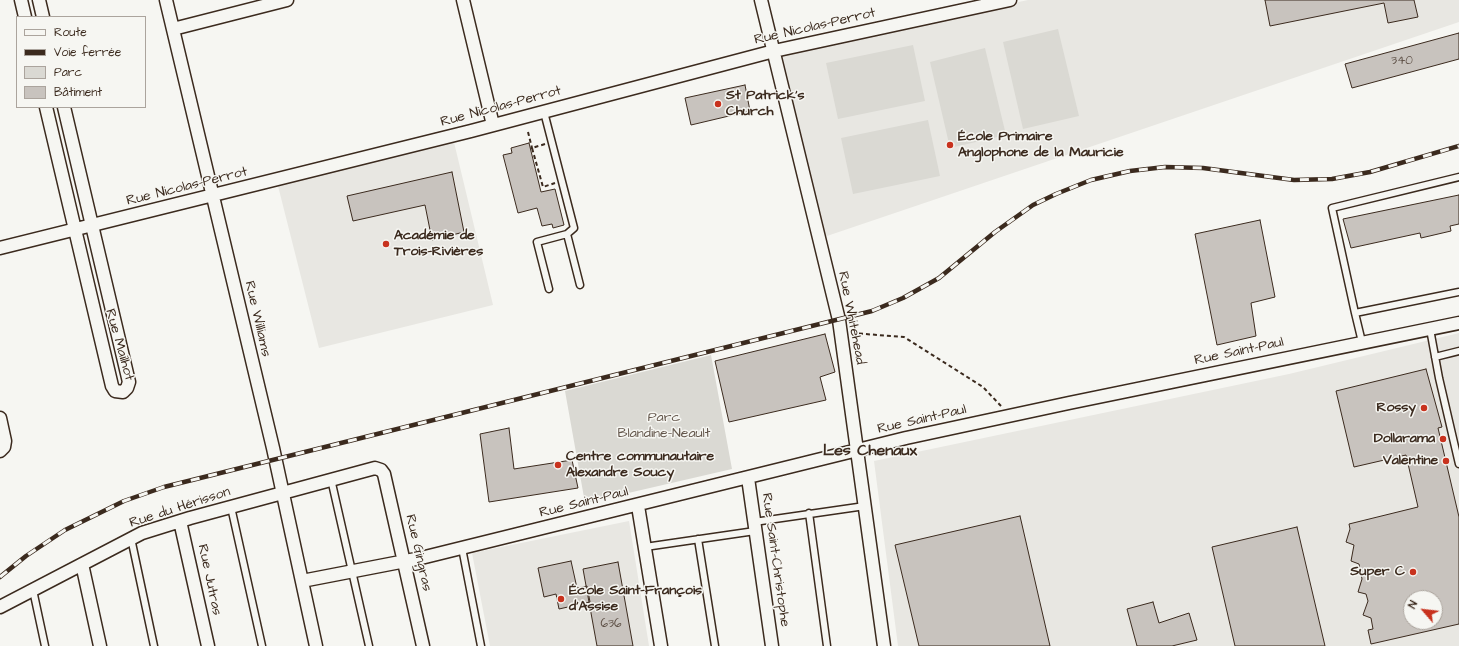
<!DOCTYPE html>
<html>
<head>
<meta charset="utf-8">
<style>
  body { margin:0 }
  #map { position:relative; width:1459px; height:646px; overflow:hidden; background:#f6f6f2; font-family:"Architects Daughter",sans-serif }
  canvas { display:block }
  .legend { position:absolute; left:16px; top:16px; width:130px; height:92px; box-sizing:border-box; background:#f6f6f2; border:1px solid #aba49d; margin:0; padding:5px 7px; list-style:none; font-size:12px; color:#3b2a1e }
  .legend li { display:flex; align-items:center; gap:8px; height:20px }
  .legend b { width:20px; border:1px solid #aba49d }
  .north { position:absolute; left:1403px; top:590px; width:40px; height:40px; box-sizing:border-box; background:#f6f6f2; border:1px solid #aba49d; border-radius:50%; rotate:298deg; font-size:11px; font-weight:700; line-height:16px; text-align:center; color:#3b2a1e }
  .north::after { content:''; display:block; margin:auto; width:14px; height:18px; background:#c8321e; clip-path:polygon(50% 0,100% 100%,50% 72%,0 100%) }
</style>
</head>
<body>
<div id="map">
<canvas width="1459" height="646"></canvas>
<ul class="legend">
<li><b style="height:5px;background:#f6f6f2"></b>Route</li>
<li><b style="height:5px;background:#3b2a1e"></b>Voie ferrée</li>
<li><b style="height:11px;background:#dad9d3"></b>Parc</li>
<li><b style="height:11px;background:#c8c3be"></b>Bâtiment</li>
</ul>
<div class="north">N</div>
</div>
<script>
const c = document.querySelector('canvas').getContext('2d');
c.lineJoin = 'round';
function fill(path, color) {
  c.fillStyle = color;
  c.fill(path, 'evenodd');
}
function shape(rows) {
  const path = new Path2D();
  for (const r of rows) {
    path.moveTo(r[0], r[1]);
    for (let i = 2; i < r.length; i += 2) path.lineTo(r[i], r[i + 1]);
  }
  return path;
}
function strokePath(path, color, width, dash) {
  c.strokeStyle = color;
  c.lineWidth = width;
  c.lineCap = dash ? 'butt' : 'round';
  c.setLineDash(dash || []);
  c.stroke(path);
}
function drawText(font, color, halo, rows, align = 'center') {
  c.font = font + ' "Architects Daughter",sans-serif';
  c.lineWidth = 3;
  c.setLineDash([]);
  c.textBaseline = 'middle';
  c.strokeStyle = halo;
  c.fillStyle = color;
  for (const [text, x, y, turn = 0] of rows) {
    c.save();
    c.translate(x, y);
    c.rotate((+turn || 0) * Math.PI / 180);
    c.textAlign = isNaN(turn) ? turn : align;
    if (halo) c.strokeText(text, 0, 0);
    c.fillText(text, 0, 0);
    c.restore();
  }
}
fill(shape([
  [1028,0,1459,0,1459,22,824,237,782,53],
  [453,138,493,305,319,348,277,182],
  [1459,333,1459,646,898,646,874,461,1289,374],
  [1411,598,1435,598,1435,622,1411,622],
  [629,521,649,646,490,646,472,553]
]), '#e8e7e2');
fill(shape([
  [1058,29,1079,116,1023,129,1003,42],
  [913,45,925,101,838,119,826,63],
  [985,48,1006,135,950,148,930,62],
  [928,120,940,176,853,194,841,138],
  [711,355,732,469,585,503,565,391]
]), '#dad9d3');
const building = shape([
  [1265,0,1414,0,1418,17,1388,23,1384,3,1270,26,1265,0],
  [1459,33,1459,59,1352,88,1345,64,1459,33],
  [745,85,750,111,691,125,685,98,745,85],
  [529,143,541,192,555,189,564,225,553,228,552,224,542,226,537,208,518,213,503,155,512,153,511,148,529,143],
  [452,172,464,232,432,240,425,205,353,221,347,196,452,172],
  [1459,195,1459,224,1450,226,1451,231,1421,238,1420,233,1351,248,1343,219,1459,195],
  [1260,220,1275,297,1251,303,1256,336,1217,345,1195,234,1260,220],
  [825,334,835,372,820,377,826,400,729,422,715,361,825,334],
  [1426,369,1442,427,1438,428,1459,517,1459,624,1371,644,1368,630,1373,629,1371,618,1363,615,1368,601,1366,594,1358,592,1362,579,1359,564,1351,561,1354,545,1346,542,1350,529,1349,524,1418,507,1406,455,1354,467,1336,391,1426,369],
  [1411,598,1435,598,1435,622,1411,622,1411,598],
  [509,428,514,469,572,460,578,488,489,502,480,434,509,428],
  [1020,516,1050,646,919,646,895,545,1020,516],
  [1297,527,1325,646,1235,646,1212,547,1297,527],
  [571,561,577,588,587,586,590,602,559,609,556,594,544,597,538,568,571,561],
  [618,562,633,646,597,646,583,569,618,562],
  [1153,602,1159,623,1189,613,1197,640,1172,646,1137,646,1127,609,1153,602]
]);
fill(building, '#c8c3be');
strokePath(building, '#3b2a1e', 1);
const lane = shape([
  [544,112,574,228,567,234,537,242,549,289],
  [567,234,580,285],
  [1355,313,1332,208,1459,177],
  [1430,329,1439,378,1459,464],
  [1362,342,1355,313,1459,292],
  [1435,357,1459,351],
  [331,479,369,646],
  [231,507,262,646],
  [809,513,827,646],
  [754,522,865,506],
  [131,538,154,646],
  [698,539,715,646],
  [645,547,755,531],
  [462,548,481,646],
  [33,590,45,646]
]);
const street = shape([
  [21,0,25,17],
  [39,0,43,17],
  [166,0,273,448,316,646],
  [463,0,493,125],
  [761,0,839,320,884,646],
  [173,29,287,0],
  [46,107,112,386,115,391,123,392,127,388,129,382,64,107],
  [0,248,471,131,774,51,1010,0],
  [0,418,5,441,4,447,0,451],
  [748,478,772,646],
  [638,506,661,646],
  [180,521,208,646],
  [82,564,100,646],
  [302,581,421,558,906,438,1069,403,1459,323],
  [0,607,142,533,190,518,375,468,381,470,384,474,423,646]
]);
strokePath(lane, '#3b2a1e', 9);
strokePath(street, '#3b2a1e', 15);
strokePath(shape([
  [528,132,532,148,530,148],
  [545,144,532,148,543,187,555,183],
  [852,333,904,337,983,387,1001,406]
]), '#3b2a1e', 2, [4, 3]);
strokePath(lane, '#f6f6f2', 6);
strokePath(street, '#f6f6f2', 12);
const rail = shape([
  [0,577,26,556,65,530,124,501,164,487,872,311,903,298,939,278,995,232,1033,205,1056,194,1091,180,1130,171,1165,167,1203,168,1294,180,1332,179,1370,172,1459,146]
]);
strokePath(rail, '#3b2a1e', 4.5);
strokePath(rail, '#f6f6f2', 3, [9]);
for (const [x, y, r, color] of [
  [718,104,4,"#c8321e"],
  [950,145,4,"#c8321e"],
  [386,244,4,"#c8321e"],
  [1424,408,4,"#c8321e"],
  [1443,439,4,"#c8321e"],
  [1446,461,4,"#c8321e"],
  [558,465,4,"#c8321e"],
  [1413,572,4,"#c8321e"],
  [561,599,4,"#c8321e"]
]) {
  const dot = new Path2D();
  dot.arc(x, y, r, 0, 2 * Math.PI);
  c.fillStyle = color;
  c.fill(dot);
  strokePath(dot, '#f6f6f2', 1.5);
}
drawText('12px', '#5e5046', null, [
  ["340",1402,61],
  ["636",611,624]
]);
drawText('14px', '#3b2a1e', '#f6f6f2', [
  ["Rue Nicolas-Perrot",815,27,-13],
  ["Rue Nicolas-Perrot",501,107,-15],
  ["Rue Nicolas-Perrot",187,187,-14],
  ["Rue Whitehead",851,318,79],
  ["Rue Williams",257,319,77],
  ["Rue Mailhot",119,345,74],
  ["Rue Saint-Paul",1239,352,-12],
  ["Rue Saint-Paul",922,420,-13],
  ["Rue Saint-Paul",584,503,-14],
  ["Rue du Hérisson",180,508,-18],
  ["Rue Gingras",418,553,77],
  ["Rue Saint-Christophe",775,560,82],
  ["Rue Jutras",209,580,78]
]);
drawText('bold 14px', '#3b2a1e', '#f6f6f2', [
  ["St Patrick's",726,96],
  ["Church",726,112],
  ["École Primaire",958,137],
  ["Anglophone de la Mauricie",958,153],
  ["Académie de",394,236],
  ["Trois-Rivières",394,252],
  ["Rossy",1416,408,"right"],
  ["Dollarama",1435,439,"right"],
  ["Centre communautaire",566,457],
  ["Alexandre Soucy",566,473],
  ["Valentine",1438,461,"right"],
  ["Super C",1405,572,"right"],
  ["École Saint-François",569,591],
  ["d'Assise",569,607]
], 'left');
drawText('14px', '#63564b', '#f6f6f2', [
  ["Parc",664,418],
  ["Blandine-Neault",664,434]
]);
drawText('bold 16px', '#3b2a1e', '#f6f6f2', [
  ["Les Chenaux",870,452]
]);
</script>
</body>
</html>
